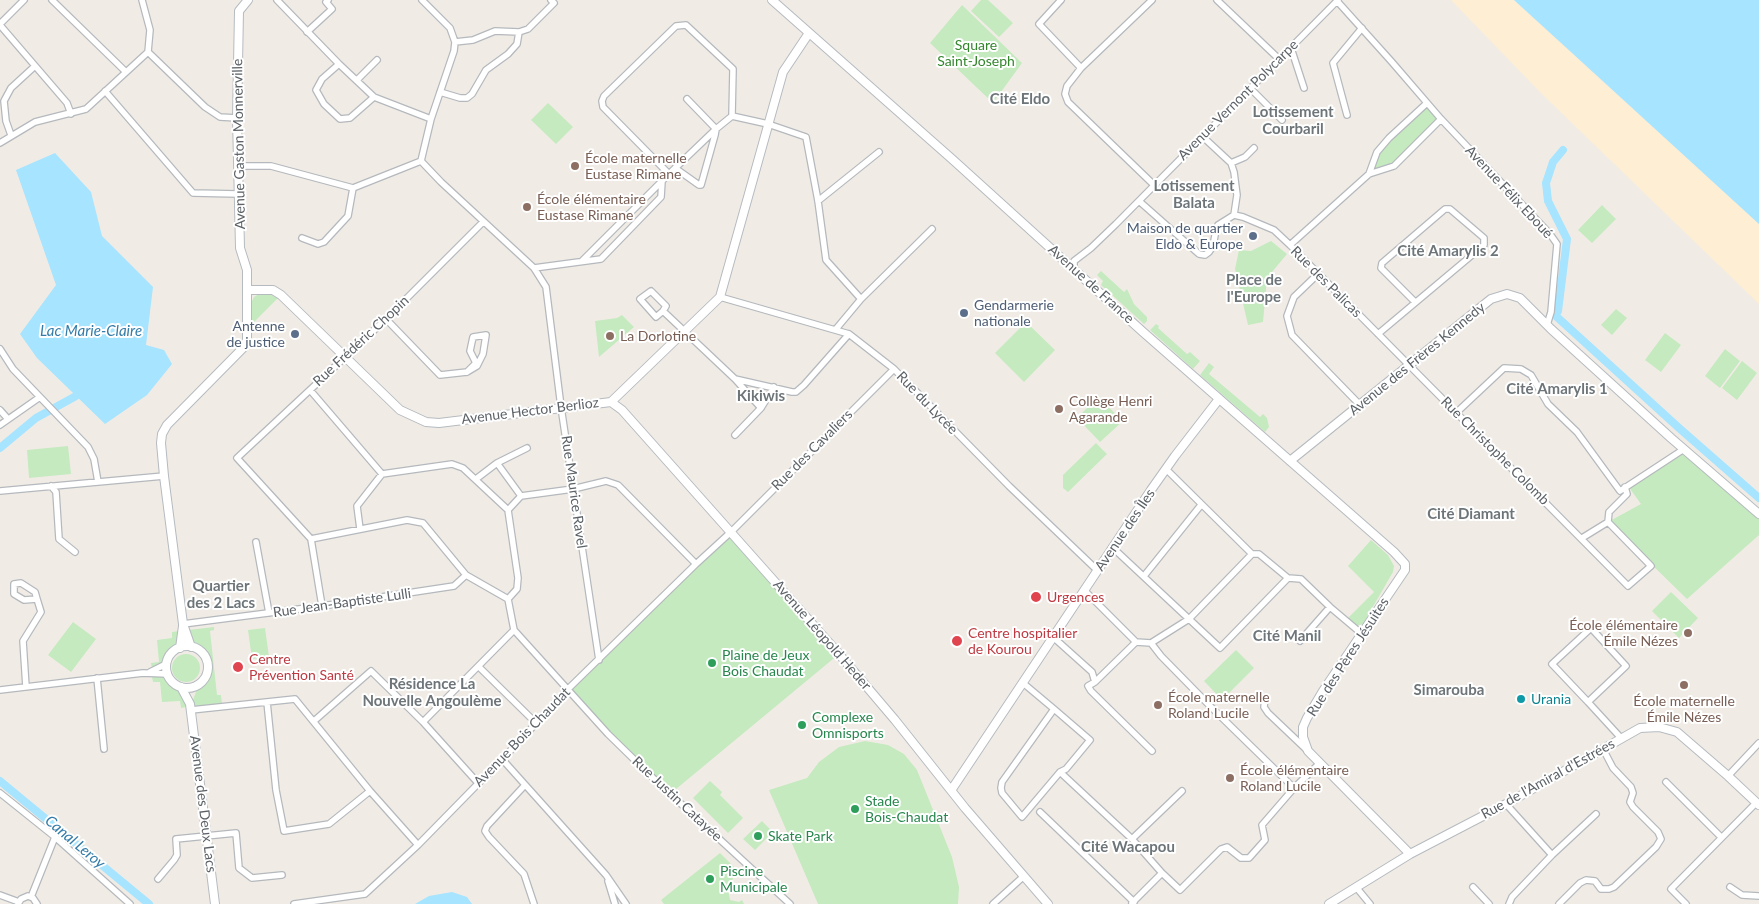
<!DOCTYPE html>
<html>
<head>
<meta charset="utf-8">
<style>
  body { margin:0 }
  canvas { display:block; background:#f0ece5 }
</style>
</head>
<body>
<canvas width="1759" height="904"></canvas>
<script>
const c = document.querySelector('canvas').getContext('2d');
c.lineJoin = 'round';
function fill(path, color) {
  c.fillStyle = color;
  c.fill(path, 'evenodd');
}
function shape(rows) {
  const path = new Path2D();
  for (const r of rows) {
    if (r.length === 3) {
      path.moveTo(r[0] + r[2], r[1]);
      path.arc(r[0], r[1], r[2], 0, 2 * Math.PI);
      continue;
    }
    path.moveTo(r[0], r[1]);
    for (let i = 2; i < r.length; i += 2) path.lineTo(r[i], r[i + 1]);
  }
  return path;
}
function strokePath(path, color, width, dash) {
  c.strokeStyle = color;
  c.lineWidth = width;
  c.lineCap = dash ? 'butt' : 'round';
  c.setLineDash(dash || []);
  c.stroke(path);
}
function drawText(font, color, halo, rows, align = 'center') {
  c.font = font + ' Lato,sans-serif';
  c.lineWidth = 4;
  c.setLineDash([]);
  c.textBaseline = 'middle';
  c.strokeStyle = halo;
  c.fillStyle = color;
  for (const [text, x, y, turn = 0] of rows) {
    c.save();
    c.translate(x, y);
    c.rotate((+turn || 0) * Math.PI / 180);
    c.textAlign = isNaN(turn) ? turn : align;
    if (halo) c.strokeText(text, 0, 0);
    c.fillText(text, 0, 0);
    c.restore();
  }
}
fill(shape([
  [981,0,988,0,1013,23,999,37,971,11],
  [962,5,1022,63,993,103,930,43],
  [548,103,573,127,556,144,531,120],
  [1427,103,1441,119,1394,166,1369,174,1377,152],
  [1602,205,1616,219,1592,243,1578,230],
  [1271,241,1287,254,1267,278,1263,322,1248,325,1235,269,1239,250,1251,251],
  [1101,271,1124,292,1127,289,1134,304,1147,317,1147,321,1144,324,1101,285,1103,281,1097,275],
  [259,294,269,294,278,298,251,325,251,303,254,297],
  [1616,309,1627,318,1612,335,1601,325],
  [622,315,634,327,599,357,595,321,617,318],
  [1026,322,1055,350,1024,382,995,353],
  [1156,324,1159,326,1158,328,1187,354,1190,352,1200,361,1193,369,1150,330],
  [1665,333,1681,345,1661,372,1645,360],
  [1725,349,1740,361,1720,388,1705,376],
  [1742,361,1757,373,1737,400,1722,388],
  [1209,363,1214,367,1209,374,1260,417,1263,414,1267,418,1269,427,1265,432,1200,375],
  [1098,397,1123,421,1100,442,1077,418],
  [1096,443,1107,454,1068,492,1063,488,1063,475],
  [68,446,71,474,29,478,27,450],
  [1684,449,1759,514,1759,535,1687,599,1608,522,1641,504,1628,486],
  [732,531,839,654,670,794,567,690],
  [1371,540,1388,555,1394,566,1393,572,1363,624,1356,626,1347,619,1374,592,1348,566],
  [1671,592,1698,618,1679,638,1652,611],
  [73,622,96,639,71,672,48,655],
  [214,627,214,630,210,631,217,695,221,695,222,704,194,707,193,700,197,689,207,680,210,673,210,666,208,657,203,651,193,646,188,630],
  [265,628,269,657,252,659,248,630],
  [179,631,176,647,167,654,164,661,152,669,151,663,159,662,157,640,172,638,172,632],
  [1236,650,1254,668,1222,700,1204,681],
  [186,668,14],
  [152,677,165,677,172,687,180,691,186,701,186,707,181,708,180,701,162,702,160,682,153,682],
  [865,741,888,745,904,754,917,770,952,857,959,887,958,904,818,904,769,790,807,778,819,762,839,747],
  [710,781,722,792,720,795,743,818,728,833,693,798],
  [762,821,773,832,755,850,743,839],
  [720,853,737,870,728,889,730,900,739,902,742,900,744,904,664,904,661,900]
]), '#c5eabf');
fill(shape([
  [1451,0,1514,0,1759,224,1759,304,1541,93]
]), '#feeed3');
fill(shape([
  [1514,0,1759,0,1759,224,1583,63],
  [55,153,91,192,102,236,153,287,146,345,164,350,172,364,147,395,105,424,37,358,20,334,56,285,16,170],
  [452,892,467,897,472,904,415,904,429,896]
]), '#a6e4ff');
strokePath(shape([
  [1558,311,1567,239,1548,201,1546,183,1553,162,1563,150],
  [1557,317,1679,428,1759,498],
  [0,448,36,418,76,396],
  [0,781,149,904]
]), '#a6e4ff', 8);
const street = shape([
  [52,0,126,72],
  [277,0,339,64,374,97,431,119],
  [1061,0,1039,24,1081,68],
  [1152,0,1081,68,1067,86,1065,94,1068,102,1154,185],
  [1217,0,1279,59],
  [1337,1,1391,61,1441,119,1550,234,1557,244,1551,312,1547,325],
  [0,24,24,0],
  [0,25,67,103,71,114],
  [307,32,332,9,326,2,328,0],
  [519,32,528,29,554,3,551,0],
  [1291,48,1304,88],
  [148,52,205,107,220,117,237,118],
  [339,64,322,79,316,90,324,104,340,119,350,118,374,97],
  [357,80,377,60],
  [1250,88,1282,120],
  [105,91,193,193,238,194],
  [440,92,460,98,467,98,472,94,486,70,508,54,517,44,519,32,495,31,473,40,455,42],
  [1347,115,1333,63,1362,28],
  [11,135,6,121,4,101,11,88,35,66],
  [1202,136,1231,163,1234,172,1237,195,1234,215],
  [0,143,35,122,86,109,148,52,150,30,142,0],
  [421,161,441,182,534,268,601,259,661,197,662,181],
  [1231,163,1245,157,1254,148],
  [238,166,271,166,353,188,421,161,431,119,454,51,455,42,450,28,422,0],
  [675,168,699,185,701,185,715,135,716,129,687,99],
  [669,174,603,107,602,101,604,96,676,26,686,25,733,69,732,116],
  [1369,174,1377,152,1389,138,1427,103],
  [818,201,879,152],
  [1139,201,1199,254,1205,255,1209,252,1213,246,1216,230,1218,225,1234,215],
  [1234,215,1243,217,1274,230,1290,245,1628,586,1651,566,1608,522,1582,538],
  [483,222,386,319,237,458,311,539,407,520,423,523,466,575,508,599,514,630,608,734,653,778,790,904],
  [302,238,318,244,324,242,348,216,353,188],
  [1290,245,1369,174,1394,166,1441,119],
  [582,261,669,174,716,129,732,116,768,124,806,137,818,201,826,260,861,299],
  [534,268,546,287,561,407,599,660],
  [1074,270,1074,261,1091,248,1116,224,1338,0],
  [1318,274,1294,297,1287,316,1292,335,1360,405],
  [720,297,849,334,894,369,1009,486,1097,570],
  [663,311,656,317,640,299,651,291,666,306,663,311,735,379,792,392,796,392,804,385,849,334],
  [386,319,440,375,467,372,477,366,483,354,486,335,473,337,470,351,476,363,467,372],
  [836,329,861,299,932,229],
  [1378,334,1484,245,1484,238,1450,209,1445,209,1382,263,1381,268,1415,302],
  [0,349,13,369,88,447,94,459,98,482,164,476],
  [735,379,761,408,774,387],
  [310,390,382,474],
  [0,410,8,419],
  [1456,413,1504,368,1521,369,1531,375,1548,404,1577,432,1620,491,1684,449],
  [0,425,40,397],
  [735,435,761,408],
  [497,463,527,448],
  [1166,469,1252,554,1259,554,1288,578],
  [476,479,497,463,521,496],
  [51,486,56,492,59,539,75,552],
  [0,491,98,482],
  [508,510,521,496,573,489,606,481,618,485,696,564],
  [1608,522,1609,512,1627,494,1625,487],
  [360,529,357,506,382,474,452,464,463,468,508,510,518,578,517,589,508,599],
  [311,539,322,606],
  [256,542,269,613],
  [1112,547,1220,648,1288,578,1301,579,1330,607,1362,634],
  [1144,576,1201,505],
  [1084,590,1136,642],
  [183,624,322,606,454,586,466,575],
  [1053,637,1092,672,1095,682,1088,686,1091,691,1152,751],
  [1300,641,1330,607],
  [1151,643,1161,656,1212,708,1294,788],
  [479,667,536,723],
  [150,672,166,664],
  [97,678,104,749],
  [1095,682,1136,642,1151,643,1189,619,1252,554],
  [1023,683,1054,709,1090,740,1066,769,1060,772,1022,817,1002,793,1001,788,1002,782,1054,709],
  [26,687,23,641,41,612,37,599,24,600,14,594,14,584,21,583,35,592,37,599],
  [0,690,143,673,167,674],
  [1265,698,1264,707,1268,713,1308,751],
  [267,702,276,790,284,831,329,824,370,791],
  [1588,702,1552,664,1591,628,1626,666,1588,702,1621,738],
  [191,710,295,699,370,791,418,845],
  [314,721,371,671,423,722,478,783],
  [423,722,514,630],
  [502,759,606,875,626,904],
  [1060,772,1132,839,1162,873,1180,890,1221,849,1227,847,1241,858,1249,858,1265,840,1262,825,1294,788,1320,763],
  [1728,776,1759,743],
  [1666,782,1721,837],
  [525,785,487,826,485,831,489,837,524,874,534,904],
  [0,793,55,837,130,904],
  [1506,804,1552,855],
  [1040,812,1134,902],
  [1132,839,1182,791],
  [158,879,174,860,177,855,176,839,236,833,239,868,252,878,282,875],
  [608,881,615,904],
  [1356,887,1370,904],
  [1473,887,1489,904],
  [1730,887,1742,895,1759,896],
  [0,895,19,902],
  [31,897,55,837],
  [1132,903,1162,873],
  [18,904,21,899,28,896,33,898,37,904],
  [294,904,365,894,418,845,514,747,567,690,696,564,732,531,894,369],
  [993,904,1024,876],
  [1509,904,1512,897,1552,855,1596,814],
  [1559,904,1580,883,1586,880,1595,881,1601,889,1609,889,1614,887,1656,847,1661,839,1658,832,1633,807,1630,802,1633,793,1631,787,1613,768,1603,749],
  [1686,904,1671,889,1756,803]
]);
const secondary = shape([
  [772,0,952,159,1143,332,1394,552,1405,564,1405,570,1323,691,1307,718,1303,727,1303,737,1308,751,1410,854],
  [247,290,273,290,281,295,400,410,426,422,439,423,611,402,720,297,783,72,809,33],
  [611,402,622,410,839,654,895,720,965,808,1048,904],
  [1290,461,1491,299,1507,294,1520,298,1551,329,1671,438,1759,514],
  [187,667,21],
  [191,647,183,624,164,476,161,443,162,434,167,425,243,348,247,340,247,270,240,248,237,118,239,11,248,0],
  [180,648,183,626],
  [181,687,190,704,215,904],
  [952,789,1151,490,1175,456,1219,399],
  [1329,904,1410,854,1506,804,1640,728,1659,727,1677,732,1728,776,1759,805]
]);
strokePath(street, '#b5b9bd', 8);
strokePath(secondary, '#b6bbc0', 10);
strokePath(street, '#fff', 5.5);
strokePath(secondary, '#fff', 8);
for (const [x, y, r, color] of [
  [575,166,5,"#8d6e63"],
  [527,207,5,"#8d6e63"],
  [1253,236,5,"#5c6f8a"],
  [964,313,5,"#5c6f8a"],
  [295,334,5,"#5c6f8a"],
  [610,336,5,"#8d6e63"],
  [1059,409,5,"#8d6e63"],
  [1036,597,6,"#e0444e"],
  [1688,633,5,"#8d6e63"],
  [957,641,6,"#e0444e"],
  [712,663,5,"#2e9e5b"],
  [238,667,6,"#e0444e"],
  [1684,685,5,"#8d6e63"],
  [1521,699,5,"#0f9aa8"],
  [1158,705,5,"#8d6e63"],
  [802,725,5,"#2e9e5b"],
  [1230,778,5,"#8d6e63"],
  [855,809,5,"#2e9e5b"],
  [758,836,5,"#2e9e5b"],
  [710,879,5,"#2e9e5b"]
]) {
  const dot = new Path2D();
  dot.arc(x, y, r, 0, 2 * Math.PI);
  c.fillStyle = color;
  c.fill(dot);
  strokePath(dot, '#fff', 2);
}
drawText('14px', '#34862d', '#fff', [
  ["Square",976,45],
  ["Saint-Joseph",976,61]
]);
drawText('14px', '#5c6267', '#fff', [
  ["Avenue Vernont Polycarpe",1238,100,-45],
  ["Avenue Gaston Monnerville",239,144,-91],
  ["Avenue Félix Eboué",1509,192,47],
  ["Rue des Palicas",1326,282,45],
  ["Avenue de France",1091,284,42],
  ["Rue Frédéric Chopin",361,341,-43],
  ["Avenue des Frères Kennedy",1417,359,-39],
  ["Rue du Lycée",927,403,46],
  ["Avenue Hector Berlioz",530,411,-7],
  ["Rue des Cavaliers",812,450,-45],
  ["Rue Christophe Colomb",1495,451,45],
  ["Rue Maurice Ravel",574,492,82],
  ["Avenue des Îles",1125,530,-56],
  ["Rue Jean-Baptiste Lulli",342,603,-8],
  ["Avenue Léopold Heder",822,635,49],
  ["Rue des Pères Jésuites",1348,657,-57],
  ["Avenue Bois Chaudat",522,737,-46],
  ["Rue de l'Amiral d'Estrées",1548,779,-29],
  ["Rue Justin Catayée",677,799,43],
  ["Avenue des Deux Lacs",203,804,83]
]);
drawText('14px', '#785e54', '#fff', [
  ["École maternelle",585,158],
  ["Eustase Rimane",585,174],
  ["École élémentaire",537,199],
  ["Eustase Rimane",537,215],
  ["La Dorlotine",620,336],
  ["Collège Henri",1069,401],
  ["Agarande",1069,417],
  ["École élémentaire",1678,625,"right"],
  ["Émile Nézes",1678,641,"right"],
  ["École maternelle",1168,697],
  ["Roland Lucile",1168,713],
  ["École maternelle",1684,701,"center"],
  ["Émile Nézes",1684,717,"center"],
  ["École élémentaire",1240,770],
  ["Roland Lucile",1240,786]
], 'left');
drawText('14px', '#4e5e75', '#fff', [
  ["Maison de quartier",1243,228],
  ["Eldo & Europe",1243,244],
  ["Gendarmerie",974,305,"left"],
  ["nationale",974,321,"left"],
  ["Antenne",285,326],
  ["de justice",285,342]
], 'right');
drawText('14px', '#be3a42', '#fff', [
  ["Urgences",1047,597],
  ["Centre hospitalier",968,633],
  ["de Kourou",968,649],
  ["Centre",249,659],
  ["Prévention Santé",249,675]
], 'left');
drawText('14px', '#27864d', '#fff', [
  ["Plaine de Jeux",722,655],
  ["Bois Chaudat",722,671],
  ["Complexe",812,717],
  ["Omnisports",812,733],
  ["Stade",865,801],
  ["Bois-Chaudat",865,817],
  ["Skate Park",768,836],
  ["Piscine",720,871],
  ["Municipale",720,887]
], 'left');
drawText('14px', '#0d838f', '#fff', [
  ["Urania",1531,699]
], 'left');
drawText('bold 15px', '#6d7579', '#fff', [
  ["Cité Eldo",1020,99],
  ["Lotissement",1293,112],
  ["Courbaril",1293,129],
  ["Lotissement",1194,186],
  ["Balata",1194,203],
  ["Cité Amarylis 2",1448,251],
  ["Place de",1254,280],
  ["l'Europe",1254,297],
  ["Cité Amarylis 1",1557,389],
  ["Kikiwis",761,396],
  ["Cité Diamant",1471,514],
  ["Quartier",221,586],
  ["des 2 Lacs",221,603],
  ["Cité Manil",1287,636],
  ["Résidence La",432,684],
  ["Nouvelle Angoulème",432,701],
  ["Simarouba",1449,690],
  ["Cité Wacapou",1128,847]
]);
drawText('italic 15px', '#347ca9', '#fff', [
  ["Lac Marie-Claire",91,331],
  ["Canal Leroy",75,842,40]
]);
</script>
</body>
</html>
